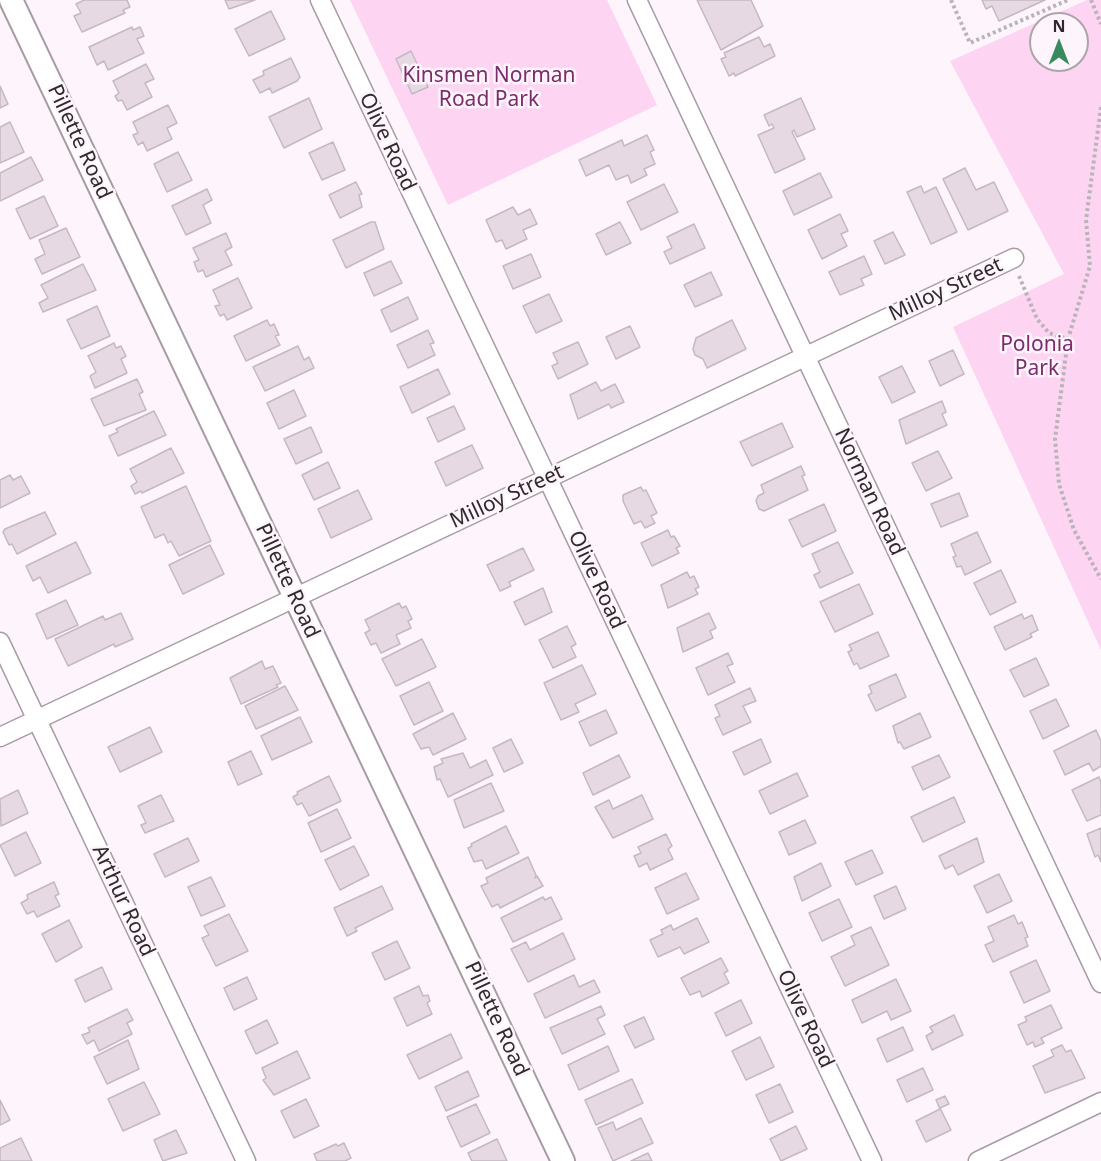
<!DOCTYPE html>
<html>
<head>
<meta charset="utf-8">
<style>
  body { margin:0 }
  #map { position:relative; width:1101px; height:1161px; overflow:hidden; background:#fdf5fb; font-family:"Noto Sans",sans-serif }
  canvas { display:block }
  .north { position:absolute; left:1029px; top:12px; width:60px; height:60px; box-sizing:border-box; background:#fdf5fb; border:2px solid #aba4a9; border-radius:50%; rotate:0deg; font-size:16px; font-weight:700; line-height:24px; text-align:center; color:#2f2a2e }
  .north::after { content:''; display:block; margin:auto; width:21px; height:27px; background:#388b5d; clip-path:polygon(50% 0,100% 100%,50% 72%,0 100%) }
</style>
</head>
<body>
<div id="map">
<canvas width="1101" height="1161"></canvas>
<div class="north">N</div>
</div>
<script>
const c = document.querySelector('canvas').getContext('2d');
c.lineJoin = 'round';
function fill(path, color) {
  c.fillStyle = color;
  c.fill(path, 'evenodd');
}
function shape(rows) {
  const path = new Path2D();
  for (const r of rows) {
    path.moveTo(r[0], r[1]);
    for (let i = 2; i < r.length; i += 2) path.lineTo(r[i], r[i + 1]);
  }
  return path;
}
function strokePath(path, color, width, dash) {
  c.strokeStyle = color;
  c.lineWidth = width;
  c.lineCap = dash ? 'butt' : 'round';
  c.setLineDash(dash || []);
  c.stroke(path);
}
function drawText(font, color, halo, rows, align = 'center') {
  c.font = font + ' "Noto Sans",sans-serif';
  c.lineWidth = 5;
  c.setLineDash([]);
  c.textBaseline = 'middle';
  c.strokeStyle = halo;
  c.fillStyle = color;
  for (const [text, x, y, turn = 0] of rows) {
    c.save();
    c.translate(x, y);
    c.rotate((+turn || 0) * Math.PI / 180);
    c.textAlign = isNaN(turn) ? turn : align;
    if (halo) c.strokeText(text, 0, 0);
    c.fillText(text, 0, 0);
    c.restore();
  }
}
fill(shape([
  [350,0,607,0,657,105,448,205],
  [1087,0,1101,0,1101,650,953,327,1064,274,950,61],
  [1041,24,1077,24,1077,60,1041,60]
]), '#fdd5f2');
const building = shape([
  [84,0,127,0,130,7,123,10,125,13,82,32,74,16,81,13,76,4,84,0],
  [225,0,255,0,229,9,225,0],
  [697,0,751,0,763,26,721,50,697,0],
  [982,0,1045,0,999,21,992,6,986,9,982,0],
  [271,11,285,39,249,56,235,29,271,11],
  [132,27,133,30,140,27,144,36,137,39,144,53,108,70,104,61,97,65,89,47,132,27],
  [759,37,764,47,770,44,775,56,735,76,734,73,729,76,721,59,726,57,724,53,759,37],
  [411,51,428,87,412,94,396,59,411,51],
  [291,58,300,77,297,81,272,93,270,88,260,93,253,80,264,75,263,71,291,58],
  [146,64,154,79,145,83,152,97,127,110,122,100,118,101,115,96,119,93,113,81,146,64],
  [0,86,8,104,0,108,0,86],
  [309,98,322,129,284,148,269,117,309,98],
  [801,98,815,129,797,137,794,130,792,132,805,159,775,173,758,135,774,128,772,124,769,126,764,115,801,98],
  [168,105,177,123,167,128,172,139,147,151,143,142,138,145,133,135,138,133,133,122,168,105],
  [10,122,24,152,0,163,0,127,10,122],
  [647,135,654,150,650,152,655,164,644,169,647,175,631,183,628,175,616,180,609,165,586,176,579,160,622,140,624,146,647,135],
  [333,142,345,170,322,180,309,153,333,142],
  [178,152,192,180,167,192,154,164,178,152],
  [31,157,43,180,0,201,0,173,31,157],
  [965,168,976,190,994,182,1008,211,968,230,943,179,965,168],
  [820,173,832,197,794,215,783,191,820,173],
  [356,182,362,194,359,195,362,207,340,218,329,195,356,182],
  [664,184,678,212,641,230,627,202,664,184],
  [921,186,924,193,936,187,957,232,931,244,907,192,921,186],
  [207,189,212,200,203,205,211,223,186,235,172,206,207,189],
  [44,196,58,226,30,239,16,209,44,196],
  [513,207,518,215,530,209,537,224,523,230,527,239,506,249,502,240,496,242,486,220,513,207],
  [840,214,848,231,841,234,847,246,822,259,808,230,840,214],
  [371,222,375,222,384,249,346,268,333,240,371,222],
  [620,222,631,243,606,255,596,234,620,222],
  [694,224,705,248,670,264,664,252,672,248,667,237,694,224],
  [66,228,80,257,42,274,35,259,45,254,39,240,66,228],
  [893,232,905,255,885,264,874,241,893,232],
  [226,233,232,247,225,251,232,265,206,277,203,270,198,272,194,262,199,260,193,248,226,233],
  [531,254,541,277,513,289,503,266,531,254],
  [864,256,872,274,861,279,864,285,840,295,829,272,864,256],
  [391,261,402,283,374,296,364,273,391,261],
  [83,264,96,290,43,312,39,303,48,298,41,285,83,264],
  [711,272,722,295,695,307,684,285,711,272],
  [238,278,252,308,227,320,224,314,220,316,215,306,220,305,213,290,238,278],
  [549,294,562,321,536,333,523,306,549,294],
  [408,297,418,319,391,332,381,310,408,297],
  [97,306,110,336,81,349,67,320,97,306],
  [267,320,270,326,274,324,279,335,275,336,280,345,246,361,234,336,267,320],
  [732,320,746,349,707,368,703,359,695,355,693,349,696,338,732,320],
  [630,326,640,347,616,359,606,337,630,326],
  [428,330,434,343,430,344,435,355,408,368,397,345,428,330],
  [578,342,588,364,558,379,552,366,558,363,553,353,578,342],
  [114,343,116,348,121,346,126,356,121,359,127,373,95,388,90,376,96,372,88,356,114,343],
  [298,346,304,360,309,357,314,368,265,391,253,367,298,346],
  [953,350,964,374,940,386,929,361,953,350],
  [902,366,915,392,892,403,879,377,902,366],
  [438,369,450,394,412,413,400,387,438,369],
  [137,379,143,392,139,394,146,410,104,426,91,399,137,379],
  [596,382,601,391,615,384,624,402,611,408,609,404,578,419,570,395,596,382],
  [294,390,306,416,279,429,267,403,294,390],
  [942,401,946,412,942,414,947,425,906,444,899,420,942,401],
  [454,406,465,429,438,442,427,418,454,406],
  [154,411,166,435,118,456,109,436,118,432,116,429,154,411],
  [782,423,793,447,752,466,740,442,782,423],
  [311,427,322,452,296,464,284,439,311,427],
  [472,445,483,468,446,486,435,462,472,445],
  [171,448,184,473,142,493,141,491,135,494,131,486,137,482,130,469,171,448],
  [938,451,952,478,926,491,912,463,938,451],
  [328,462,340,488,314,500,302,475,328,462],
  [801,466,805,475,802,476,808,490,764,511,759,509,756,501,758,496,764,493,761,485,801,466],
  [10,475,13,480,21,476,30,493,0,508,0,480,10,475],
  [186,486,211,541,179,556,171,541,168,543,164,534,155,538,141,507,186,486],
  [641,487,643,491,646,490,657,513,651,516,655,523,645,528,641,521,634,524,623,501,623,495,641,487],
  [358,490,372,519,331,538,318,509,358,490],
  [959,493,968,516,941,527,931,504,959,493],
  [824,504,836,531,802,547,789,520,824,504],
  [45,512,56,534,17,554,12,544,9,545,3,532,5,529,45,512],
  [668,530,671,537,674,536,680,546,676,548,679,553,652,566,641,543,668,530],
  [977,532,991,562,965,575,961,566,957,567,953,557,956,556,951,544,977,532],
  [76,542,91,573,48,593,40,577,33,581,26,566,76,542],
  [838,542,853,573,820,588,814,575,820,572,812,554,838,542],
  [210,545,224,574,183,594,169,565,210,545],
  [523,548,534,570,509,582,511,586,500,591,487,565,523,548],
  [1001,570,1016,602,990,615,974,583,1001,570],
  [687,572,690,578,694,576,699,587,695,589,698,594,668,608,661,585,687,572],
  [859,584,873,614,835,632,820,602,859,584],
  [543,588,552,612,525,625,514,602,543,588],
  [66,600,78,625,47,639,36,614,66,600],
  [399,603,402,608,406,606,412,619,408,621,411,628,396,635,400,644,381,653,376,643,371,645,365,633,370,630,365,620,399,603],
  [121,613,133,639,115,647,114,644,68,666,55,639,103,616,105,620,121,613],
  [709,613,716,628,710,631,713,638,683,652,677,628,709,613],
  [1022,614,1024,619,1032,615,1038,630,1030,634,1032,637,1005,650,994,627,1022,614],
  [567,626,576,644,571,647,576,657,553,668,539,640,567,626],
  [878,632,889,656,860,669,857,663,854,665,848,652,852,650,849,645,878,632],
  [422,639,436,667,396,686,382,659,422,639],
  [728,653,733,664,727,666,735,682,708,695,696,668,728,653],
  [1036,658,1049,685,1024,697,1010,670,1036,658],
  [262,661,265,669,273,666,281,683,276,685,278,687,241,704,230,678,262,661],
  [582,665,596,694,575,704,579,712,561,720,544,683,582,665],
  [896,674,906,697,876,711,868,695,872,693,869,686,896,674],
  [429,682,443,711,414,725,400,696,429,682],
  [285,686,298,710,256,729,245,706,285,686],
  [750,688,756,701,743,706,751,722,723,735,715,718,720,716,715,705,750,688],
  [1056,699,1069,726,1043,739,1030,711,1056,699],
  [606,710,617,733,590,746,579,722,606,710],
  [453,713,466,739,433,755,429,747,421,749,413,734,453,713],
  [920,713,931,737,904,749,900,742,898,743,893,726,920,713],
  [300,717,312,742,272,760,261,736,300,717],
  [150,727,162,752,120,772,108,747,150,727],
  [1096,730,1101,741,1101,766,1093,771,1089,763,1065,775,1054,751,1096,730],
  [511,739,523,763,504,772,493,748,511,739],
  [761,739,771,762,744,775,733,752,761,739],
  [251,751,262,774,238,785,228,762,251,751],
  [463,753,470,768,486,760,493,775,448,797,440,779,437,780,434,767,443,763,441,759,463,753],
  [619,755,630,777,593,795,583,773,619,755],
  [939,755,950,777,923,790,912,767,939,755],
  [797,773,808,796,770,814,759,791,797,773],
  [329,776,341,801,309,816,302,803,297,805,293,797,298,794,297,792,329,776],
  [1099,777,1101,783,1101,815,1087,821,1072,790,1099,777],
  [491,783,504,811,464,828,454,800,491,783],
  [18,790,28,813,1,826,0,799,18,790],
  [161,795,174,821,145,833,141,825,146,823,138,806,161,795],
  [642,795,653,819,613,838,595,807,609,800,613,809,642,795],
  [954,797,965,822,923,842,911,817,954,797],
  [337,809,351,838,321,852,308,823,337,809],
  [805,820,816,843,789,855,779,832,805,820],
  [506,826,519,853,486,869,482,860,474,862,468,848,472,846,471,844,506,826],
  [1101,828,1101,862,1098,855,1095,857,1087,834,1101,828],
  [26,832,41,863,15,876,0,845,26,832],
  [666,834,672,846,668,849,673,859,650,870,647,863,639,867,634,856,641,853,638,847,666,834],
  [188,838,199,861,165,877,154,854,188,838],
  [977,838,984,862,958,875,953,865,945,869,939,856,977,838],
  [354,846,369,875,340,890,325,860,354,846],
  [872,850,883,873,856,885,845,862,872,850],
  [528,857,536,875,535,878,537,876,543,886,500,908,498,904,492,907,481,886,488,883,486,878,528,857],
  [821,863,831,886,802,901,794,877,821,863],
  [686,873,699,899,667,914,655,888,686,873],
  [999,874,1012,901,987,913,974,886,999,874],
  [211,877,225,906,201,916,188,887,211,877],
  [54,882,59,894,55,896,60,906,37,917,34,911,27,914,21,903,28,899,27,895,54,882],
  [382,886,393,909,355,928,357,931,347,936,334,908,382,886],
  [896,886,906,909,884,919,874,896,896,886],
  [543,897,545,900,551,897,562,919,513,942,501,918,543,897],
  [839,899,852,927,822,941,809,913,839,899],
  [229,914,248,951,216,966,202,938,209,935,204,926,229,914],
  [1014,915,1018,924,1022,922,1028,937,1025,938,1028,946,993,962,985,945,994,941,988,927,1014,915],
  [697,918,709,942,684,954,680,947,658,957,650,940,663,934,661,930,671,925,673,930,697,918],
  [69,920,82,947,56,962,42,934,69,920],
  [871,927,889,965,845,986,831,957,855,945,851,936,871,927],
  [563,933,575,959,528,982,511,949,526,942,530,950,563,933],
  [397,941,410,968,385,980,372,953,397,941],
  [721,958,728,971,724,973,729,983,702,997,700,991,690,995,681,978,721,958],
  [1036,960,1050,991,1024,1003,1010,972,1036,960],
  [102,967,112,989,85,1002,75,980,102,967],
  [574,975,579,987,594,980,600,992,545,1018,534,994,574,975],
  [247,977,257,999,234,1010,224,988,247,977],
  [896,979,911,1011,891,1020,887,1011,862,1023,852,1000,896,979],
  [419,986,423,996,428,995,430,1001,427,1003,432,1014,407,1026,394,998,419,986],
  [741,1000,752,1023,726,1036,715,1013,741,1000],
  [1051,1005,1062,1028,1041,1038,1044,1043,1035,1047,1033,1042,1027,1045,1018,1025,1027,1021,1025,1017,1051,1005],
  [601,1006,605,1015,597,1019,605,1034,562,1054,550,1028,601,1006],
  [127,1009,133,1020,127,1023,132,1034,99,1051,94,1040,87,1044,82,1035,90,1032,88,1028,127,1009],
  [954,1015,963,1035,932,1050,926,1036,933,1032,930,1027,954,1015],
  [644,1017,654,1039,635,1048,624,1026,644,1017],
  [267,1020,278,1043,256,1054,245,1031,267,1020],
  [903,1027,913,1050,887,1062,877,1039,903,1027],
  [451,1034,462,1058,419,1079,407,1055,451,1034],
  [760,1037,774,1067,746,1080,732,1051,760,1037],
  [128,1040,139,1069,107,1084,94,1057,128,1040],
  [1062,1045,1066,1052,1071,1050,1085,1078,1045,1093,1033,1066,1054,1056,1051,1050,1062,1045],
  [608,1046,619,1071,579,1090,568,1065,608,1046],
  [297,1051,310,1078,274,1095,263,1080,266,1078,262,1068,297,1051],
  [923,1068,933,1090,907,1102,897,1080,923,1068],
  [468,1071,479,1096,446,1111,435,1087,468,1071],
  [632,1079,643,1103,596,1125,585,1100,632,1079],
  [144,1082,160,1114,123,1131,108,1099,144,1082],
  [780,1084,793,1112,769,1123,756,1095,780,1084],
  [945,1096,949,1104,940,1108,951,1130,926,1142,916,1121,940,1109,936,1100,945,1096],
  [306,1099,319,1126,294,1138,281,1111,306,1099],
  [0,1100,10,1120,0,1125,0,1100],
  [476,1104,490,1133,461,1147,447,1117,476,1104],
  [641,1118,653,1143,613,1161,598,1128,613,1122,616,1130,641,1118],
  [796,1126,807,1149,781,1161,770,1139,796,1126],
  [176,1130,187,1153,163,1161,154,1140,176,1130],
  [21,1138,32,1161,0,1161,0,1148,21,1138],
  [497,1139,507,1161,472,1161,468,1153,497,1139],
  [344,1143,351,1158,345,1161,317,1161,314,1154,336,1144,338,1146,344,1143],
  [648,1153,652,1161,631,1161,648,1153]
]);
fill(building, '#e7d9e3');
strokePath(building, '#c6b8c2', 1.5);
const minor = shape([
  [320,0,872,1161],
  [637,0,1101,983],
  [0,642,246,1161],
  [0,737,1014,258],
  [978,1161,1101,1102]
]);
const tertiary = shape([
  [11,0,563,1161]
]);
strokePath(minor, '#a89ba4', 21);
strokePath(tertiary, '#a89ba4', 26);
strokePath(shape([
  [951,0,970,43,1068,0],
  [1091,0,1101,24],
  [1101,107,1086,220,1090,266,1068,339,1055,439,1059,484,1074,530,1101,579],
  [1019,276,1037,319,1049,333,1068,339]
]), '#bab3b9', 4, [3, 3]);
strokePath(minor, '#fff', 18);
strokePath(tertiary, '#fff', 22);
drawText('21px', '#7c2b6d', '#fdf5fb', [
  ["Kinsmen Norman",489,76],
  ["Road Park",489,100],
  ["Polonia",1037,345],
  ["Park",1037,369]
]);
drawText('21px', '#2f2a2e', '#fdf5fb', [
  ["Pillette Road",79,142,65],
  ["Olive Road",387,142,65],
  ["Milloy Street",946,290,-25],
  ["Norman Road",869,492,65],
  ["Milloy Street",507,497,-25],
  ["Olive Road",596,580,65],
  ["Pillette Road",287,581,65],
  ["Arthur Road",123,901,65],
  ["Pillette Road",496,1019,65],
  ["Olive Road",805,1019,65]
]);
</script>
</body>
</html>
